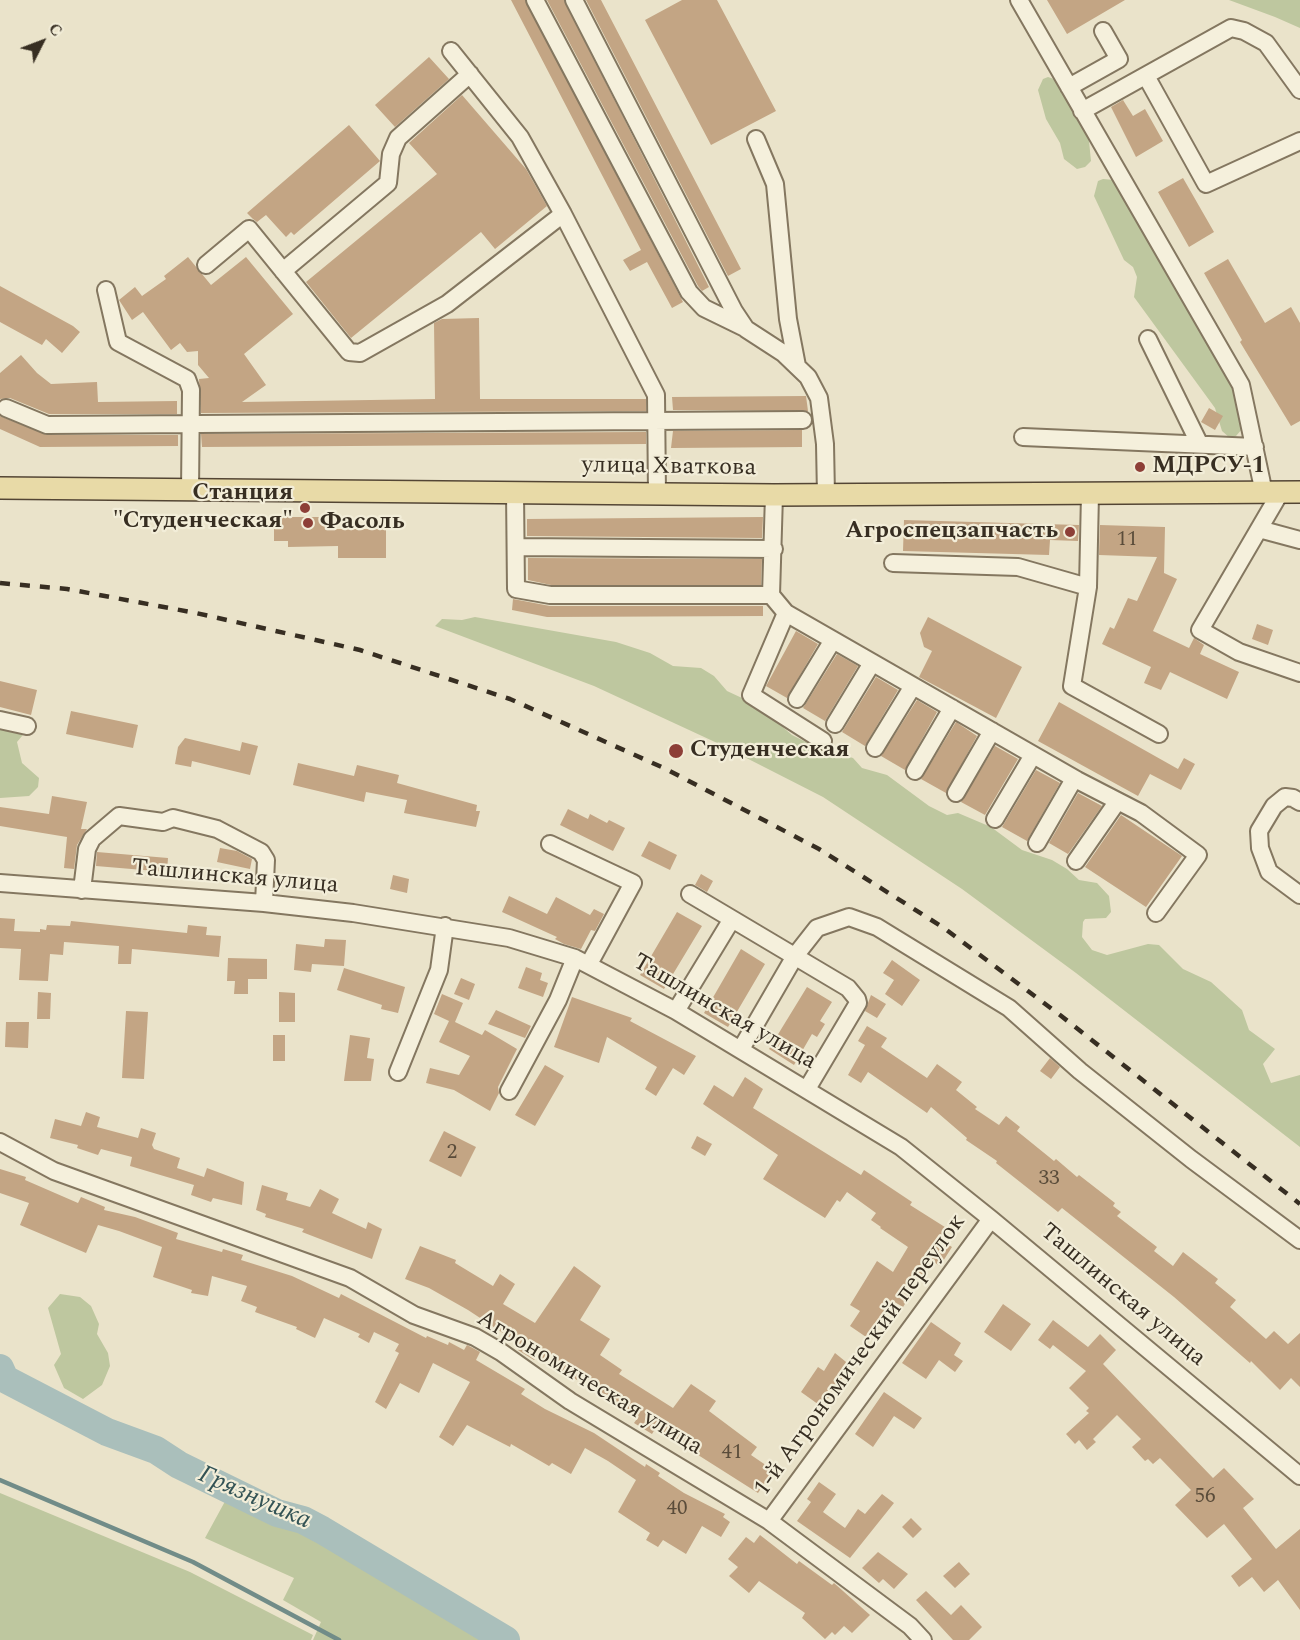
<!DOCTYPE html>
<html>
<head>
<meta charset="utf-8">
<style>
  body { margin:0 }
  #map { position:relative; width:1300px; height:1640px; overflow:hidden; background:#eae3ca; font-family:Spectral,serif }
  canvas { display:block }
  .north { position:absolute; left:12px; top:12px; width:60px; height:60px; -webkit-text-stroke:4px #f2edd8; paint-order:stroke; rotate:48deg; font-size:16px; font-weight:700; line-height:24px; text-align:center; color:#372e22 }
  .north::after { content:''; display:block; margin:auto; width:21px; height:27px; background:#372e22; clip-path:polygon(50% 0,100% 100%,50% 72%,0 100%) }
</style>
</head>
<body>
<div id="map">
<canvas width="1300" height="1640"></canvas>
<div class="north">С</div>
</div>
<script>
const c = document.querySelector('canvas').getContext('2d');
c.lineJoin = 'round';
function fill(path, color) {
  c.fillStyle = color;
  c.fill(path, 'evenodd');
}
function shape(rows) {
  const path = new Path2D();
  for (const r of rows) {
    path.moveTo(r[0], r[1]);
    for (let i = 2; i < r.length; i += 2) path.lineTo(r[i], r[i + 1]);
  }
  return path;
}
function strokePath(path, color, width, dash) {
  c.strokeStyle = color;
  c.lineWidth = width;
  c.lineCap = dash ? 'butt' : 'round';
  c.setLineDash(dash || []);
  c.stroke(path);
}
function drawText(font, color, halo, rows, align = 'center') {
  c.font = font + ' Spectral,serif';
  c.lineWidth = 4.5;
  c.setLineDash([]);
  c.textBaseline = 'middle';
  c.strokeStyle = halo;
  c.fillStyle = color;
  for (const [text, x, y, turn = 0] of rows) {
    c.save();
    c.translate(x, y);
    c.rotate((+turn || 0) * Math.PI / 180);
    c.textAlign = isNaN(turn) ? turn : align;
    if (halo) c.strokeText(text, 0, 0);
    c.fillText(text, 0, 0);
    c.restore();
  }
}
fill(shape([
  [1229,0,1300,0,1300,28,1275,17],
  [1048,77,1057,80,1088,131,1091,161,1085,167,1077,169,1064,159,1060,143,1046,119,1038,90,1043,79],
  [1103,179,1114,180,1234,381,1242,429,1236,436,1230,438,1222,431,1215,408,1134,297,1137,277,1133,267,1124,260,1094,196,1098,181],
  [475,617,616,642,650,653,673,666,701,668,714,676,727,691,757,705,792,735,814,746,853,758,862,768,887,775,929,806,947,815,958,813,991,827,1022,850,1052,860,1067,869,1079,880,1097,883,1109,896,1111,912,1106,918,1085,919,1083,922,1082,937,1092,950,1107,955,1148,944,1159,945,1183,969,1211,982,1242,1010,1249,1030,1275,1049,1263,1064,1271,1083,1300,1075,1300,1147,1076,973,962,889,823,797,715,742,594,686,435,626,442,619,462,620],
  [0,712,27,730,17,742,22,763,39,778,38,787,29,796,0,798],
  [60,1294,80,1297,91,1306,99,1324,97,1334,108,1353,110,1366,102,1385,83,1399,64,1388,54,1365,61,1354,48,1308],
  [0,1493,190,1572,313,1635,311,1640,0,1640],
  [229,1494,292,1526,495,1640,313,1640,321,1622,283,1600,294,1578,205,1538]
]), '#bec79f');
strokePath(shape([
  [0,1480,193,1562,339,1640]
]), '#718c88', 4.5);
strokePath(shape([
  [0,1368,5,1379,107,1432,156,1450,179,1465,277,1513,303,1520,322,1530,506,1640]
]), '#aabfbb', 28);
fill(shape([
  [511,0,525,0,683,302,672,308,647,262,630,271,623,260,641,250],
  [547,0,564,0,709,287,702,291,698,286],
  [586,0,601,0,741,269,728,276],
  [682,0,717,0,776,111,711,145,645,20],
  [1047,0,1125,0,1067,34],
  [429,57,449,79,395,127,375,105],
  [462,95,526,169,547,206,495,249,481,232,351,338,306,282,437,174,409,143],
  [1123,100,1133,116,1145,109,1163,141,1136,157,1111,107],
  [349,125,380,161,294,235,291,232,286,237,266,215,257,222,253,219,247,213],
  [1183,178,1214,232,1189,247,1158,192],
  [188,257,211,285,246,257,293,314,244,354,266,385,242,402,435,399,434,323,442,319,479,318,480,399,646,399,646,411,201,413,199,379,209,378,198,365,198,351,187,352,180,343,171,350,143,312,132,320,119,300,135,287,142,296,166,279,164,276],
  [1228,259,1265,323,1291,307,1300,323,1300,421,1291,426,1240,342,1242,340,1204,273],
  [0,286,73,326,80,332,62,353,46,339,42,345,0,322],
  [21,355,37,373,51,384,97,382,98,402,177,401,177,414,49,414,10,398,0,399,0,373],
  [806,396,808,411,673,410,672,397],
  [1209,408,1223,416,1215,430,1201,422],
  [0,416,47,435,178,435,178,446,40,447,0,429],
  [802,430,802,447,671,448,673,431],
  [646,432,646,444,202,447,201,434],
  [274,517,327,517,327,529,386,529,386,558,338,558,338,546,288,547,288,541,274,541],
  [763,517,762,538,527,536,527,519],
  [904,520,1079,525,1078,541,1050,540,1049,555,903,551],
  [1100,525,1165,527,1164,573,1177,579,1153,631,1189,648,1194,638,1204,645,1200,654,1239,672,1227,699,1170,672,1161,690,1144,683,1151,667,1102,644,1110,627,1114,629,1128,598,1137,601,1157,557,1099,555],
  [528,558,762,559,761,585,551,585,528,580],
  [513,599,550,606,763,606,763,616,547,617,512,610],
  [928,617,1022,667,996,718,919,677,932,651,924,647,920,633],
  [1257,624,1273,630,1268,645,1252,639],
  [796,631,818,644,787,698,766,686],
  [837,654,858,666,825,721,803,708],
  [876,677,898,690,865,746,842,732],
  [0,681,37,690,31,715,0,707],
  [917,700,937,712,905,770,881,756],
  [1059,702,1178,769,1184,758,1195,764,1181,790,1150,774,1138,796,1038,741],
  [71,711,138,725,133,748,66,734],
  [956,722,977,736,946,793,921,779],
  [185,738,240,751,242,742,258,746,250,775,192,761,191,767,175,764,178,747],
  [995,746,1018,759,985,815,961,802],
  [298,763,354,776,357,765,399,775,397,783,477,805,476,811,480,811,476,827,404,813,407,800,366,792,364,802,293,785],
  [1036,770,1060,783,1027,841,1002,827],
  [1078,793,1102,806,1068,854,1049,843],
  [52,796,87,802,81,829,87,829,77,845,74,869,64,868,67,837,0,826,0,807,49,814],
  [568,809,588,819,590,814,607,823,609,820,625,828,613,851,560,825],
  [1121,815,1182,856,1146,907,1085,867],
  [649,841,677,855,670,870,641,856],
  [220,848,237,851,252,859,250,869,217,862],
  [97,852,168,858,167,872,96,866],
  [701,874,713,881,707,892,695,885],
  [393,875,409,879,407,893,390,889],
  [509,896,547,914,556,897,590,915,594,909,604,914,595,931,591,930,581,949,564,944,555,939,557,937,502,912],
  [677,912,702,926,664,989,640,975],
  [0,918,15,919,14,931,40,932,40,929,46,930,47,925,70,926,71,921,187,933,188,925,207,927,206,935,221,936,219,957,132,949,131,964,118,964,119,946,64,942,63,955,50,954,48,981,19,980,21,949,0,948],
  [325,939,346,940,344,966,312,964,311,972,294,970,296,944,324,947],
  [741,949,765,964,728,1027,704,1013],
  [228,958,267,959,267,979,248,979,248,994,234,994,235,981,227,981],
  [892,960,920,980,902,1006,885,994,894,980,883,973],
  [526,967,542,973,540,980,548,983,543,997,518,988],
  [344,968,405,987,398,1013,381,1009,382,1005,337,990],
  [461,978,475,984,469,1000,454,994],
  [807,987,832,1002,820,1021,825,1024,817,1037,812,1034,794,1065,769,1049],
  [38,992,51,993,50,1019,37,1019],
  [279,992,295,993,295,1022,279,1022],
  [442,994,463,1003,455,1022,482,1035,485,1030,517,1049,498,1087,499,1093,490,1111,454,1090,426,1083,430,1068,459,1075,470,1056,439,1042,449,1021,434,1014],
  [871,995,886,1004,877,1018,865,1011],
  [572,997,632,1018,630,1021,696,1056,684,1075,673,1068,656,1096,645,1089,657,1067,607,1037,599,1063,554,1047],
  [496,1010,531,1026,525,1038,488,1024],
  [126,1011,148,1012,144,1079,122,1078],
  [6,1022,29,1022,28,1048,5,1047],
  [867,1026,887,1038,881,1047,927,1078,937,1064,962,1082,956,1090,977,1107,975,1109,999,1125,1006,1116,1020,1127,1017,1131,1054,1161,1056,1159,1077,1177,1079,1175,1115,1203,1113,1206,1121,1212,1117,1216,1157,1247,1154,1251,1173,1266,1183,1252,1218,1279,1215,1283,1236,1300,1230,1307,1266,1339,1274,1331,1288,1344,1300,1333,1300,1387,1291,1378,1280,1390,1251,1361,1250,1363,1174,1297,1062,1208,1058,1212,996,1163,997,1161,966,1140,967,1138,931,1107,927,1113,868,1072,861,1083,848,1075,865,1045,858,1041],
  [273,1035,285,1035,285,1061,273,1061],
  [350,1035,370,1038,367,1058,374,1059,371,1081,344,1081],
  [1050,1058,1060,1067,1051,1079,1040,1071],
  [545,1065,564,1076,535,1126,515,1115],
  [745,1077,763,1089,753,1108,861,1175,864,1170,912,1202,910,1205,948,1229,941,1240,952,1247,940,1266,932,1261,903,1307,893,1301,869,1339,850,1326,860,1311,850,1305,877,1261,893,1272,908,1247,880,1228,881,1227,871,1220,876,1213,847,1192,840,1202,837,1200,825,1218,763,1179,778,1155,703,1104,714,1085,733,1097],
  [86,1112,100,1117,97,1127,138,1138,141,1128,156,1133,152,1145,154,1149,180,1158,177,1168,204,1177,207,1168,244,1182,242,1205,213,1198,211,1202,191,1195,194,1185,130,1166,132,1157,101,1149,98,1155,77,1148,78,1145,50,1138,55,1119,81,1126],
  [444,1131,476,1147,461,1177,429,1161],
  [697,1136,712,1144,705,1156,691,1148],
  [0,1169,26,1177,25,1180,78,1203,81,1197,105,1207,104,1210,135,1217,178,1233,176,1239,222,1252,223,1249,243,1255,241,1260,292,1276,339,1298,341,1294,426,1338,427,1336,448,1345,449,1342,464,1350,467,1345,471,1347,480,1352,476,1360,525,1389,521,1394,545,1409,594,1433,645,1467,646,1464,660,1473,658,1476,684,1493,725,1514,723,1517,730,1522,721,1537,702,1526,686,1554,663,1540,658,1547,646,1540,650,1533,618,1512,636,1480,608,1461,585,1448,571,1474,552,1463,549,1466,511,1444,510,1447,467,1425,453,1446,439,1437,470,1382,433,1363,419,1393,400,1383,386,1409,375,1402,399,1353,395,1351,399,1344,374,1332,369,1343,358,1337,360,1334,324,1318,315,1338,296,1329,297,1327,255,1312,257,1307,241,1301,247,1286,212,1276,208,1296,191,1293,192,1290,153,1277,162,1247,119,1231,98,1225,86,1253,20,1225,29,1203,0,1193],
  [262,1185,288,1193,286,1200,310,1207,320,1189,339,1199,332,1213,366,1229,368,1222,382,1229,372,1259,302,1232,304,1229,265,1217,266,1214,256,1210],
  [420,1246,456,1260,455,1263,493,1286,500,1274,515,1284,503,1304,535,1323,574,1266,601,1286,580,1320,610,1339,600,1355,622,1370,619,1374,673,1408,691,1384,716,1401,709,1411,757,1447,751,1455,773,1470,758,1493,676,1441,655,1429,652,1434,634,1423,639,1416,578,1378,577,1380,537,1356,534,1360,518,1350,521,1345,468,1310,429,1288,405,1279],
  [1003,1304,1031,1324,1011,1351,984,1332],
  [1053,1320,1088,1347,1100,1334,1116,1350,1103,1364,1213,1478,1224,1468,1254,1499,1243,1508,1276,1549,1300,1529,1300,1610,1278,1580,1264,1592,1252,1577,1239,1587,1231,1576,1252,1559,1224,1524,1207,1538,1175,1505,1191,1490,1160,1458,1153,1464,1148,1459,1145,1461,1132,1447,1141,1439,1117,1415,1093,1439,1096,1442,1087,1450,1079,1440,1075,1444,1066,1434,1089,1413,1086,1411,1089,1408,1069,1388,1086,1371,1053,1345,1050,1349,1038,1340],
  [931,1322,961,1343,954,1355,963,1361,955,1372,939,1360,926,1379,902,1363],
  [835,1353,851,1366,822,1407,801,1392,818,1367,824,1371],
  [884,1392,922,1418,914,1429,894,1416,873,1447,855,1434],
  [819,1482,836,1494,823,1512,845,1528,858,1509,865,1514,882,1494,894,1503,850,1558,797,1521,811,1502,807,1499],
  [911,1518,922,1529,913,1538,902,1527],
  [760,1535,797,1564,799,1561,832,1585,834,1583,870,1615,852,1633,844,1626,835,1635,832,1632,825,1639,802,1618,805,1613,759,1581,749,1593,729,1576,738,1567,728,1559,746,1537,754,1543],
  [878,1552,908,1574,894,1589,883,1579,879,1583,862,1568],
  [959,1562,970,1574,955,1588,943,1576],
  [926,1591,951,1615,961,1605,982,1627,969,1640,953,1640,916,1600]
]), '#c3a584');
const minor = shape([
  [535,0,689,292,704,308,745,328],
  [574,0,734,311,746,329,783,353,808,377,819,398,825,444,826,495],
  [1019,0,1241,385,1264,493],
  [451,51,520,137,563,214,656,395,657,494],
  [1146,76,1206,184,1300,141],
  [1069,87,1119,59,1103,31],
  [1082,111,1231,28,1244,31,1266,43,1300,90],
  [756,139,775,184,788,319,797,366],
  [206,265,249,229,349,352,360,353,447,304,563,214],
  [283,271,388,183,391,154,398,138,470,74],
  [106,290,118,342,187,379,191,390,190,491],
  [1148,339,1199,443],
  [6,408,47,425,803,420],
  [1023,437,1255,447],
  [515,492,516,589,550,595,771,595],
  [1280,493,1200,630,1239,652,1300,673],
  [1090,494,1088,587,1072,686,1159,734],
  [774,495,771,595,786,613,1077,780,1141,813,1198,855,1156,913],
  [1259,529,1300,540],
  [516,547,774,549],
  [893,563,1018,567,1088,587],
  [786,613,751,695,823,741],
  [797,699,833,640],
  [0,720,27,726],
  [835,724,872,663],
  [875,748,913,686],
  [915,771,952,708],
  [956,793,992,731],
  [1300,802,1293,798,1285,797,1274,806,1259,831,1260,848,1269,872,1300,895],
  [995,819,1033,755],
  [1037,843,1074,779],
  [550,844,633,883,589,964],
  [1076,861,1117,802],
  [0,883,264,903,353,913,509,938,575,958,676,1011,901,1147,991,1219,1300,1476],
  [82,890,87,849,92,839,119,816,163,822,173,818,217,829,261,852,266,860,264,903],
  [690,894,848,988,857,999,858,1003,807,1089],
  [676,1011,732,919],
  [741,1049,795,956,817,928,849,917,877,927,1009,1008,1080,1071,1191,1159,1300,1240],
  [398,1072,439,970,445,926],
  [509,1091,558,1000,575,958],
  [0,1142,54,1171,350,1278,414,1315,475,1337,501,1352,570,1401,769,1521,910,1626,923,1640],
  [769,1521,991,1219]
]);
const major = shape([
  [0,488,774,495,1300,492]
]);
strokePath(minor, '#847760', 20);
strokePath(major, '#534534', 24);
strokePath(minor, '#f5f0dc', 16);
strokePath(major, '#e8daa7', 21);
strokePath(shape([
  [0,583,67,589,196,613,360,650,510,699,666,769,819,849,944,928,1060,1015,1300,1204]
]), '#372e22', 4.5, [10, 10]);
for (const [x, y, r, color] of [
  [1140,467,6,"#8d3f37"],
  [305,508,6,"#8d3f37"],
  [308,523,6,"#8d3f37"],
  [1070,532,6,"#8d3f37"],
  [676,751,8,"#8d3f37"]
]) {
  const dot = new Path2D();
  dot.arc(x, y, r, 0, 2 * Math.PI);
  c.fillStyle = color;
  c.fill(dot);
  strokePath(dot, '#f2edd8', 2);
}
drawText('21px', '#5a4c3a', null, [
  ["11",1127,541],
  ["2",452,1154],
  ["33",1049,1180],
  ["41",732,1454],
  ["56",1205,1498],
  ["40",677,1510]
]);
drawText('bold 24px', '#372e22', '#f2edd8', [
  ["МДРСУ-1",1152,467],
  ["Станция",293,494,"right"],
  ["\"Студенческая\"",293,522,"right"],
  ["Фасоль",320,523],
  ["Агроспецзапчасть",1058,532,"right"],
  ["Студенческая",690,751]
], 'left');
drawText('24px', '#372e22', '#f2edd8', [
  ["улица Хваткова",669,468,1],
  ["Ташлинская улица",235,878,5],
  ["Ташлинская улица",724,1013,30],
  ["Ташлинская улица",1122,1296,40],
  ["1-й Агрономический переулок",861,1356,-54],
  ["Агрономическая улица",589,1384,31]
]);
drawText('italic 26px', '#335355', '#f2edd8', [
  ["Грязнушка",254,1499,24]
]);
</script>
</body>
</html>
